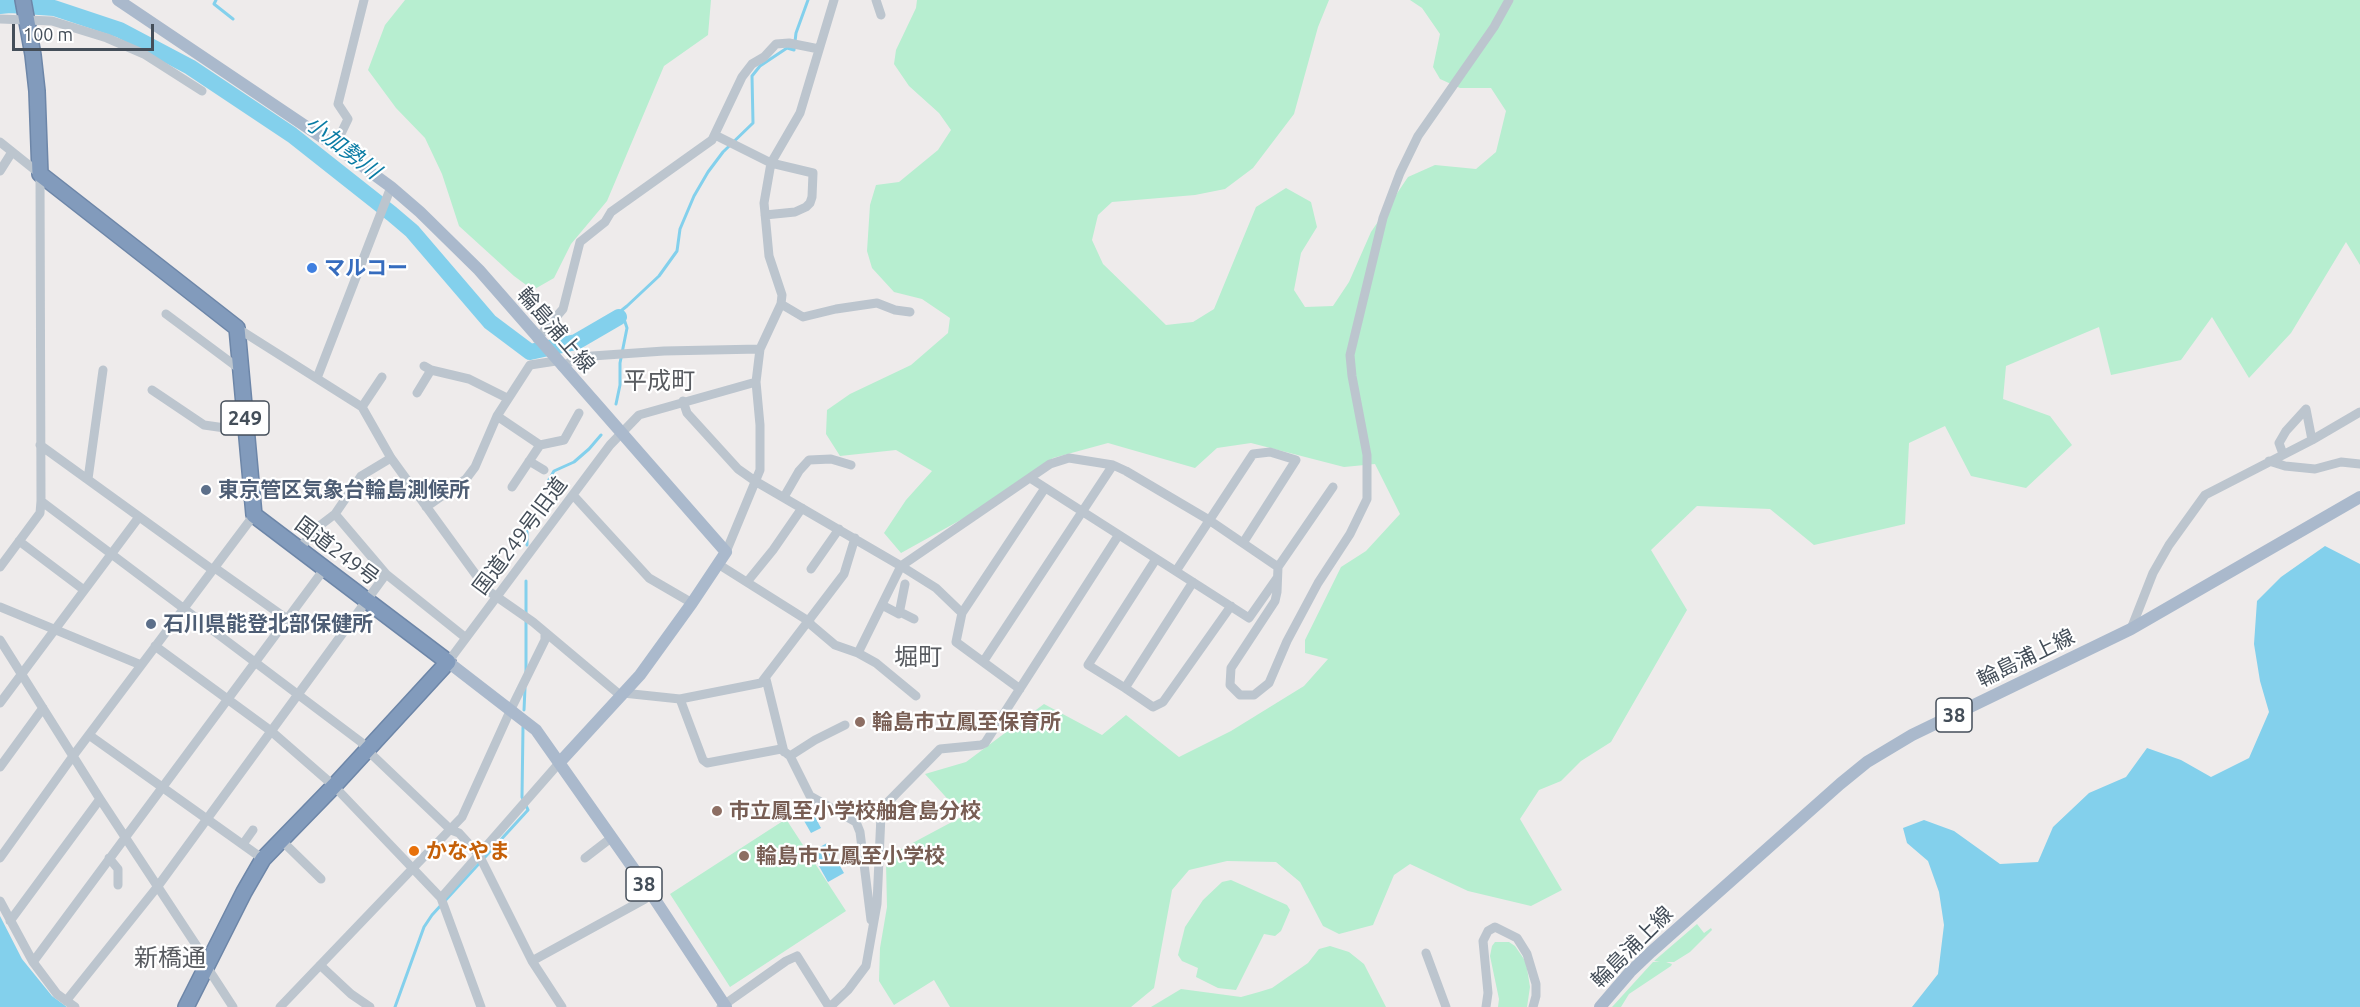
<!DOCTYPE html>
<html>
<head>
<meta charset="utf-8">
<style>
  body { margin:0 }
  #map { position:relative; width:2360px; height:1007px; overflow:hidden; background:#eeebeb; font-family:Ubuntu,sans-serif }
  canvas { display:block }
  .scale { position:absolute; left:12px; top:24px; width:142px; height:27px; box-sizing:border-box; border:3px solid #444e59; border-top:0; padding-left:8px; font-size:18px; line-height:21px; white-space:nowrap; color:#444e59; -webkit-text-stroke:4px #fff; paint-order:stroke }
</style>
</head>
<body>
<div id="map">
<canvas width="2360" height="1007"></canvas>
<div class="scale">100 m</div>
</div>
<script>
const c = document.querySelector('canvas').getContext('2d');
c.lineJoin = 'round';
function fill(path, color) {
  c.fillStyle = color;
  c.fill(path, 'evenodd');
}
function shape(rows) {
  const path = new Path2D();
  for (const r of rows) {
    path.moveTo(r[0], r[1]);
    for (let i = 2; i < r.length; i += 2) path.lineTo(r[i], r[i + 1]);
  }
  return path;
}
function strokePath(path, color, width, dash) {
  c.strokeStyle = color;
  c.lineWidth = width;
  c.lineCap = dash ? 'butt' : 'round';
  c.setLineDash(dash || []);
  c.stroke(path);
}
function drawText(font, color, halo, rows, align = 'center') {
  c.font = font + ' Ubuntu,"Noto Sans JP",sans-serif';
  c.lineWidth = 4.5;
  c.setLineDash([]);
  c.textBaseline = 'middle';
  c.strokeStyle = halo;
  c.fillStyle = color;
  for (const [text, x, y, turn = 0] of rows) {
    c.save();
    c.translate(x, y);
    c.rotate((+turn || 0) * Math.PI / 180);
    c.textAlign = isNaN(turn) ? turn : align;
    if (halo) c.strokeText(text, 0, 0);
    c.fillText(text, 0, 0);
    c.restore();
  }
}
fill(shape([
  [405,0,711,0,708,35,664,66,607,201,571,244,554,278,533,290,514,276,459,226,442,174,425,138,396,108,368,70,385,25],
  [917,0,1329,0,1318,27,1294,114,1253,168,1225,189,1195,195,1112,202,1098,215,1092,240,1103,264,1166,325,1193,322,1214,309,1256,207,1286,188,1311,202,1317,227,1301,253,1294,290,1305,307,1333,306,1349,282,1371,232,1408,177,1435,165,1476,169,1496,152,1506,111,1491,88,1460,88,1440,79,1433,67,1440,34,1422,8,1410,0,2360,0,2360,265,2346,242,2291,333,2249,378,2212,317,2181,360,2111,375,2099,327,2006,366,2003,399,2050,416,2072,445,2026,488,1971,476,1945,426,1909,443,1905,524,1814,545,1770,509,1697,506,1651,550,1687,610,1611,742,1581,761,1561,781,1539,790,1520,819,1562,890,1531,906,1468,891,1410,864,1394,875,1373,925,1339,934,1323,926,1300,882,1276,862,1227,861,1189,870,1172,890,1154,988,1131,1007,950,1007,934,980,894,1005,879,981,880,948,887,907,886,863,892,854,963,816,925,774,966,762,1044,704,1102,735,1126,715,1179,757,1231,731,1304,686,1328,659,1305,653,1305,640,1341,567,1366,551,1400,514,1375,464,1344,467,1251,443,1217,448,1195,468,1108,443,1053,458,975,512,901,553,884,533,906,500,932,471,896,450,840,456,826,434,827,410,850,394,911,365,948,333,950,318,922,299,894,292,872,268,867,251,870,205,876,185,899,182,938,150,951,130,939,113,909,86,894,64,896,50,916,8],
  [786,819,846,911,730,987,670,894],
  [1231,880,1287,905,1290,910,1281,931,1275,936,1264,934,1236,990,1218,988,1196,977,1198,968,1182,961,1178,955,1185,927,1203,900,1222,882],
  [1697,924,1704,933,1711,928,1712,930,1690,952,1674,962,1666,962,1672,964,1671,966,1629,994,1621,1007,1612,1007,1653,962,1660,962,1654,961],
  [1495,942,1509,942,1515,946,1526,962,1530,987,1527,1007,1498,1007,1499,999,1490,956,1492,946],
  [1330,946,1349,952,1364,964,1386,1007,1151,1007,1181,989,1241,997,1259,992,1272,988,1308,963,1319,949]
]), '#b7eed0');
fill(shape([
  [2325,546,2360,564,2360,1007,1912,1007,1938,974,1944,925,1939,892,1928,861,1907,843,1903,828,1924,820,1954,831,2000,864,2038,862,2053,827,2089,793,2126,777,2147,748,2181,760,2211,777,2249,758,2269,712,2260,681,2254,644,2257,601,2281,577],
  [813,813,821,828,811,833,803,819],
  [827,843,844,873,828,882,811,852],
  [0,916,22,959,52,996,67,1007,0,1007]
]), '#83d0ec');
strokePath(shape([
  [216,0,214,4,233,19],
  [616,404,620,385,620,363,627,328,624,319,620,315,619,317,622,310,627,306,659,276,677,251,680,229,694,196,708,172,723,152,753,123,752,76,760,66,787,48,794,50,796,33,808,0],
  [547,483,554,471,574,462,589,449,601,435],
  [527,545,527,519],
  [526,673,526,581],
  [524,710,525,688],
  [395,1007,424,927,432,915,528,810,522,797,523,727]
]), '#83d0ec', 3);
strokePath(shape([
  [0,6,10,5,54,8,120,30,190,67,292,135,392,214,412,231,490,322,530,352,576,342,619,317]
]), '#83d0ec', 16);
const highway = shape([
  [23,0,33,55,37,91,40,174,237,328,254,515,448,662,334,786,263,859,244,892,186,1007]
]);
strokePath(highway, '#6d86a8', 18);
strokePath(shape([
  [876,0,881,15],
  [0,19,52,21,107,38,144,54,202,91],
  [715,135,771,163,813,173,812,197,810,203,806,207,795,212,765,215],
  [0,142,40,174,41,501,40,513,0,567],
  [335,146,348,119,338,104,364,0],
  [0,171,12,152],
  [781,304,803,317,836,309,877,303,895,310,910,312],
  [166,314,241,370],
  [237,328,362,407,391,458,487,590,533,622,620,695],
  [537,339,563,309,580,242,605,222,611,212,712,140,742,77,752,64,764,57,776,44,789,43,819,49],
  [424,366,431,370,469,379,507,398],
  [562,367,578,357,664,351,760,349],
  [317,378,391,187],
  [152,390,204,425,246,431],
  [417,393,431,370],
  [683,401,687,413,738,469,755,481,901,566,1050,464,1069,458,1113,465,1126,471,1209,520,1278,567],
  [362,407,382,377],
  [2306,409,2312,440],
  [497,416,540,445],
  [40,445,210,568,215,568,287,619],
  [2283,454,2279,443,2286,431,2306,409],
  [529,461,544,470],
  [2269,461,2285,466,2315,469,2341,462,2360,464],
  [1030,478,1249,618,1277,578],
  [88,479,103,370],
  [512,487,540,445,564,440,579,413],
  [1333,487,1278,567,1277,592,1275,601,1231,668,1230,685,1240,695,1254,695,1269,683,1287,641,1318,583,1350,534,1367,499,1367,455,1352,376,1350,355,1383,218,1400,173,1418,136,1494,27,1509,0],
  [573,495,649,578,692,603],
  [784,497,799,471,809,460,831,459,851,465],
  [41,501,361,742,367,750,451,830,459,833,479,855,532,961,562,1007],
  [426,507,466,479,475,467,497,416,530,365,556,361],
  [335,514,386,574,466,638],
  [19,541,84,590],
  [299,549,318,527,335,514,361,476,391,458],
  [726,552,760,470,760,425,756,382,760,349,781,304,782,295,769,256,764,203,771,163,800,113,834,0],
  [1156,559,1088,665,1125,688,1153,707,1163,702,1231,606],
  [718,564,810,622],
  [811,569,839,529],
  [1176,571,1253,454,1270,452,1296,460,1243,543],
  [747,582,773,550,802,508],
  [882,605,899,614,905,584],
  [0,607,141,665],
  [900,612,914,619],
  [809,623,835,645,858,653,876,663,916,696],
  [2131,629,2153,573,2169,545,2205,495,2312,440,2360,412],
  [0,640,100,799,204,957,207,967,233,1007],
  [155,646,271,731,334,786,441,898,481,1007],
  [858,653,901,566,936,588,962,613],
  [448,662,610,445,639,415,756,382],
  [983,662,1113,465],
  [766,679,784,752],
  [1125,688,1193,582],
  [1020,689,956,642,962,613,1045,488],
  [623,693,680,699,761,683,844,574,855,538],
  [680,699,703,760,707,763,781,749,790,756,810,796,856,822,860,832,871,920],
  [0,703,139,517],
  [89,735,263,859],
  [790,756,815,740,845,725],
  [0,767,43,708],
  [281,840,321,879],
  [243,844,253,830],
  [0,858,73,756,254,515],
  [109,858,118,869,118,885],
  [585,858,611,838],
  [441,898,560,762],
  [0,901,33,962,57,994,75,1007],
  [10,921,100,799],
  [1426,953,1446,1007],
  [532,961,645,899,650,892],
  [33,962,325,568],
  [320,965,351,994,370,1007],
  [66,1001,158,886,386,574],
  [280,1007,462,817,511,709,545,640,545,633],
  [721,1007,786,961,797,956,829,1007],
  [830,1007,848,990,866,966,877,904,881,815,886,804,940,749,981,745,985,743,1118,536],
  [1486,1007,1488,993,1483,941,1488,931,1495,927,1517,938,1527,954,1536,984,1536,996,1533,1007]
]), '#bcc5ce', 9);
strokePath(shape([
  [118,0,335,146,391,187,420,212,479,270,726,552,692,603,640,675,560,762],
  [448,662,536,730,650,892,726,1007],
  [1600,1007,1630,972,1651,952,1840,784,1867,762,1912,735,2131,629,2360,497]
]), '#aab9cc', 12);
strokePath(highway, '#829bbc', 15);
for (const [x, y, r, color] of [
  [312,268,6,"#3f7fe0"],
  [206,490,6,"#5c6f8a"],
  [151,624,6,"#5c6f8a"],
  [860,722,6,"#8d6e63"],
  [717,811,6,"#8d6e63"],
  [414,851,6,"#e8710a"],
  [744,856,6,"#8d6e63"]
]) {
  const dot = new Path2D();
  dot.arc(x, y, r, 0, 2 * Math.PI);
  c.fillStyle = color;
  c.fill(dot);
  strokePath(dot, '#fff', 2);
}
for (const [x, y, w] of [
  [245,418,48],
  [1954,715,36],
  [644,884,36]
]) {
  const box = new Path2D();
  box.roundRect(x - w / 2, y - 17, w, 34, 4.5);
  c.fillStyle = '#fff';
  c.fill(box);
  strokePath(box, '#444e59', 1.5);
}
drawText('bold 20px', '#444e59', null, [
  ["249",245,418],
  ["38",1954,715],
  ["38",644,884]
]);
drawText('bold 21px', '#366cbe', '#fff', [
  ["マルコー",324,268]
], 'left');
drawText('21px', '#444e59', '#fff', [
  ["輪島浦上線",556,330,49],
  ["国道249号旧道",520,536,-53],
  ["国道249号",337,551,37],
  ["輪島浦上線",2026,658,-26],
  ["輪島浦上線",1632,947,-45]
]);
drawText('bold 21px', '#4e5e75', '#fff', [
  ["東京管区気象台輪島測候所",218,490],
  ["石川県能登北部保健所",163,624]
], 'left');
drawText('bold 21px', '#785e54', '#fff', [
  ["輪島市立鳳至保育所",872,722],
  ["市立鳳至小学校舳倉島分校",729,811],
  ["輪島市立鳳至小学校",756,856]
], 'left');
drawText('bold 21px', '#c56008', '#fff', [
  ["かなやま",426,851]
], 'left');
drawText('italic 22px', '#0a7ca5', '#fff', [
  ["小加勢川",343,147,38]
]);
drawText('24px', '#585b60', '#fff', [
  ["平成町",659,381],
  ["堀町",918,657],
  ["新橋通",170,958]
]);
</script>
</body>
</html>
